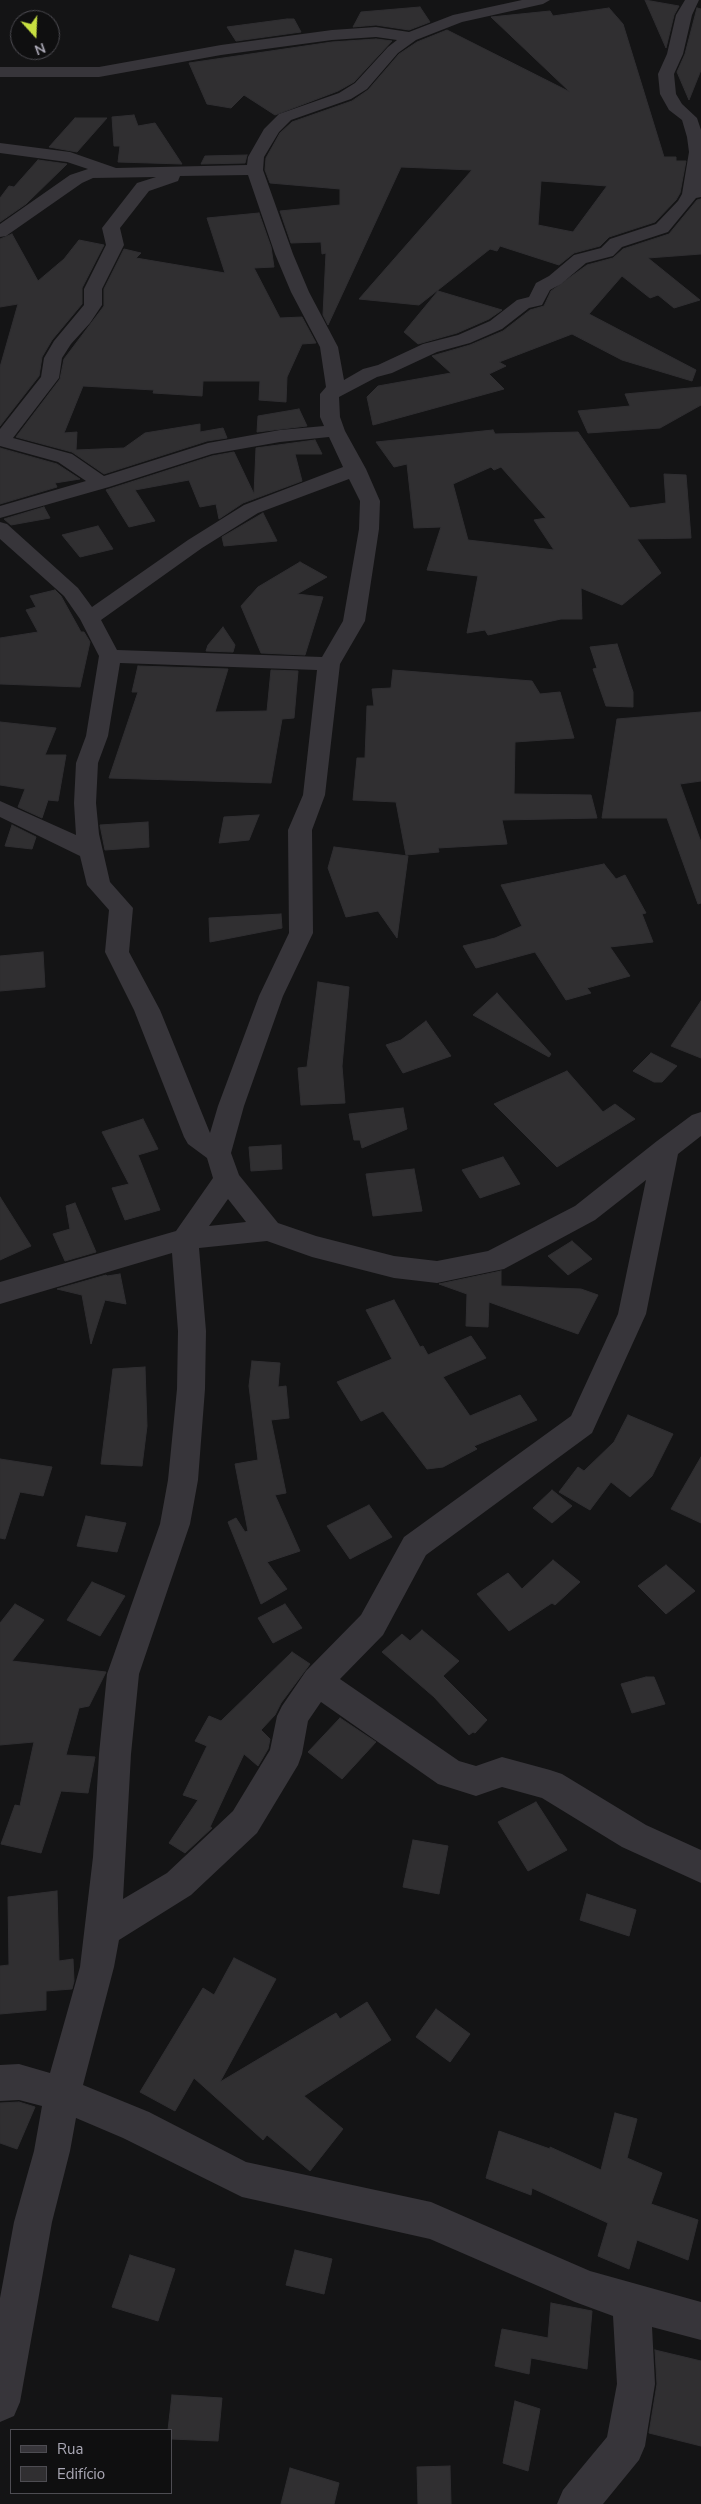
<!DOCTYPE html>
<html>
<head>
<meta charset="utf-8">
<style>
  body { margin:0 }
  #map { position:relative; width:701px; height:2504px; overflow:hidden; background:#141415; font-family:"Nunito Sans",sans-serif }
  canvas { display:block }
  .legend { position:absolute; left:10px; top:2429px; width:162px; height:65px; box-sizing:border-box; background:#0f0f10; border:1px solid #4d4c52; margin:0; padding:6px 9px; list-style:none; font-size:15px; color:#a9a7b4 }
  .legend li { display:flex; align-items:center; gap:10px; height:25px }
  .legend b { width:25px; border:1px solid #4d4c52 }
  .north { position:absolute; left:10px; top:10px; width:50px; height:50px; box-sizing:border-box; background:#0f0f10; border:1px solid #4d4c52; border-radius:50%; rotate:160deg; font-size:14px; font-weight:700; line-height:20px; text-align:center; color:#a9a7b4 }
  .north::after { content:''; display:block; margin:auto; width:18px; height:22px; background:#c7df41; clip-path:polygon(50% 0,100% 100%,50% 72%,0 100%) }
</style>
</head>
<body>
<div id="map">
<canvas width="701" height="2504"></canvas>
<ul class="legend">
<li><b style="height:6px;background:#37353a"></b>Rua</li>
<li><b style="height:14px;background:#302f31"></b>Edifício</li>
</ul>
<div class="north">N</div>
</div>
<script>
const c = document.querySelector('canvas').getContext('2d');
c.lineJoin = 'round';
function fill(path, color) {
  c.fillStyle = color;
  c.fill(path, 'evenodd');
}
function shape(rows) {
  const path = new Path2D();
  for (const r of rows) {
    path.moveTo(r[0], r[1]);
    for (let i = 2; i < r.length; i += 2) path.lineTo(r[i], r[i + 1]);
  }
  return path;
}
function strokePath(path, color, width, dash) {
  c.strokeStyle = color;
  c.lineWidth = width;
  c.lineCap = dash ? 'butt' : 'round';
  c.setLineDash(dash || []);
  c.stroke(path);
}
const building = shape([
  [645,0,679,6,674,15,666,48,645,0],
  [420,7,430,22,409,30,376,25,353,27,361,12,420,7],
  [609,8,623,24,664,157,676,157,676,161,686,161,680,193,676,200,655,222,609,237,600,246,574,253,559,265,500,246,497,251,490,249,419,305,359,299,472,170,401,167,328,325,323,315,326,253,322,254,321,242,291,243,280,211,340,205,340,189,270,183,265,170,266,158,280,133,292,122,352,101,368,90,399,54,417,42,447,30,570,92,491,17,550,11,553,16,609,8],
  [541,181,607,186,573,232,538,225,541,181],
  [697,8,701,9,701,70,689,100,677,72,685,54,697,8],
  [287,19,294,19,301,32,236,41,227,27,287,19],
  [376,39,392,41,354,82,338,91,275,115,244,95,231,108,207,104,189,63,332,42,376,39],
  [134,115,138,126,155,123,182,164,118,162,120,146,114,146,112,117,134,115],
  [75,118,107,118,77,152,49,147,75,118],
  [247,155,245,163,201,164,205,156,247,155],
  [38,160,67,164,26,204,0,222,0,198,9,186,14,187,38,160],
  [701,199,701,254,648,258,700,300,674,308,658,295,650,298,622,276,589,314,696,370,692,381,622,360,572,334,499,362,506,366,489,374,504,389,373,425,367,397,378,386,451,373,432,356,470,345,503,331,530,310,544,306,551,291,587,265,613,258,623,249,669,234,697,200,701,199],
  [259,213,271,247,274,267,254,268,280,318,302,317,316,343,302,344,287,377,286,402,259,400,260,381,203,381,202,396,153,393,154,390,83,386,64,433,77,432,76,450,124,448,145,433,200,424,200,432,223,428,227,438,207,441,104,474,72,452,16,437,60,379,64,359,104,306,104,289,124,249,141,253,136,258,225,273,207,218,259,213],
  [12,234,38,281,64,259,79,240,104,245,82,288,82,304,52,340,42,357,39,376,0,426,0,367,18,304,0,307,0,239,12,234],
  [438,291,502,310,489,319,457,333,418,344,404,332,438,291],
  [701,387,701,405,660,428,588,433,578,411,630,406,625,394,701,387],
  [299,409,307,426,257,432,258,416,299,409],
  [493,430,495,434,578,432,630,508,666,503,664,474,686,475,691,538,637,539,661,573,622,605,581,588,582,619,561,619,488,635,485,630,467,633,478,576,427,570,441,527,414,528,407,464,394,467,376,442,493,430],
  [491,467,494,470,501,467,546,518,534,520,554,550,468,540,453,484,491,467],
  [315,440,322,454,295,454,302,481,243,503,219,519,216,504,200,507,189,480,135,490,155,521,129,527,106,490,212,456,234,452,254,494,256,448,315,440],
  [0,448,57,464,80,479,55,483,57,487,0,504,0,448],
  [44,507,50,518,11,525,4,519,44,507],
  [263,513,277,541,224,546,222,537,263,513],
  [98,526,113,549,80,557,62,535,98,526],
  [300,562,327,577,297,594,323,597,305,655,261,653,241,606,258,587,300,562],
  [55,590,61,596,81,632,84,632,90,642,80,687,0,684,0,638,38,632,26,610,36,607,30,596,55,590],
  [223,627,235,645,233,652,206,651,208,645,223,627],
  [617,644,633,692,633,707,606,706,593,669,597,668,590,647,617,644],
  [138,666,228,669,215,712,267,711,271,670,298,671,294,718,282,719,271,783,109,778,138,692,132,692,138,666],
  [393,670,532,681,540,694,560,692,574,738,515,742,514,794,591,795,597,818,502,820,507,844,438,848,439,852,406,855,396,802,353,800,357,758,365,758,367,706,374,706,372,689,391,688,393,670],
  [701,712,701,781,680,784,701,842,701,903,698,904,667,818,602,818,617,719,701,712],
  [0,722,56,728,45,755,66,755,58,801,48,800,42,818,18,807,25,789,0,785,0,722],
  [259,815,249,840,219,843,224,817,259,815],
  [148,822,149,847,105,850,100,825,148,822],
  [12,825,36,837,32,849,5,846,12,825],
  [334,847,408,856,397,938,378,911,346,917,328,868,334,847],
  [604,864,616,879,625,875,646,913,642,914,653,942,610,947,630,976,587,988,591,993,566,1000,535,952,476,968,463,946,495,938,522,926,501,885,604,864],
  [281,914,282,928,210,942,209,918,281,914],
  [43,952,45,987,0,991,0,956,43,952],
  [318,982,349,987,342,1066,345,1103,301,1105,298,1068,307,1067,318,982],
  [497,993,551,1054,549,1057,473,1015,497,993],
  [701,1001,701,1058,671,1046,701,1001],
  [426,1021,451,1056,403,1073,386,1045,401,1040,426,1021],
  [651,1053,677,1066,662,1082,654,1082,633,1071,651,1053],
  [567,1071,603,1112,615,1104,635,1119,557,1167,494,1104,567,1071],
  [403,1108,407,1129,362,1148,360,1140,354,1140,349,1114,403,1108],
  [143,1119,158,1149,138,1155,160,1210,125,1220,112,1188,129,1184,102,1132,143,1119],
  [281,1145,282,1169,251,1171,249,1147,281,1145],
  [503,1157,520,1184,480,1198,462,1170,503,1157],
  [414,1169,422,1211,373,1216,366,1174,414,1169],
  [0,1197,31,1246,0,1260,0,1197],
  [75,1203,96,1252,65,1261,53,1234,70,1229,66,1206,75,1203],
  [572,1241,592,1259,568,1275,548,1256,572,1241],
  [501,1271,501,1286,581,1289,598,1295,578,1334,489,1302,488,1327,466,1326,467,1294,439,1284,501,1271],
  [120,1274,126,1304,105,1300,91,1344,82,1295,57,1289,106,1275,107,1276,120,1274],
  [394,1300,420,1347,423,1346,428,1355,471,1336,486,1358,443,1377,470,1416,520,1395,537,1420,474,1446,477,1449,443,1467,427,1469,383,1411,361,1421,337,1382,392,1359,366,1310,394,1300],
  [252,1361,280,1363,278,1387,286,1386,289,1418,271,1420,286,1493,275,1495,300,1551,267,1562,287,1589,261,1604,228,1522,236,1518,245,1532,248,1531,235,1464,258,1460,249,1386,252,1361],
  [145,1367,147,1426,142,1466,101,1464,113,1369,145,1367],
  [628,1415,673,1434,652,1476,630,1497,611,1482,590,1510,559,1492,578,1467,584,1471,614,1442,628,1415],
  [701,1457,701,1523,671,1509,701,1457],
  [0,1459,52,1467,43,1496,20,1492,5,1539,0,1538,0,1459],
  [552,1490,572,1506,552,1523,533,1508,552,1490],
  [369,1505,392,1537,350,1559,327,1526,369,1505],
  [86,1516,126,1523,117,1552,77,1546,86,1516],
  [553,1560,580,1582,555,1605,552,1603,509,1631,477,1594,508,1573,522,1589,553,1560],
  [666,1565,695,1591,666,1614,638,1586,666,1565],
  [92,1582,125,1596,100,1636,67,1620,92,1582],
  [15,1604,44,1620,12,1661,106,1672,89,1706,79,1708,66,1755,95,1757,88,1793,61,1791,41,1853,1,1844,15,1805,20,1806,34,1742,0,1745,0,1623,15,1604],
  [285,1604,302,1628,273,1643,258,1618,285,1604],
  [422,1630,459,1661,443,1676,487,1720,475,1733,473,1732,469,1735,434,1697,382,1652,402,1634,410,1641,422,1630],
  [292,1652,310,1664,281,1703,275,1715,261,1730,270,1739,268,1749,258,1766,244,1754,210,1827,212,1828,185,1853,169,1843,198,1800,183,1795,207,1746,195,1741,209,1716,221,1721,292,1652],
  [646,1677,654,1677,665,1704,632,1713,621,1684,646,1677],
  [340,1718,376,1742,342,1779,308,1752,340,1718],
  [536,1802,567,1850,528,1871,498,1822,536,1802],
  [413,1840,448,1846,439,1894,403,1887,413,1840],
  [57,1891,59,1961,73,1959,74,1981,72,1989,46,1991,46,2010,0,2014,0,1966,9,1965,8,1897,57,1891],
  [587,1894,636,1910,629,1936,580,1920,587,1894],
  [234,1958,276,1979,220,2082,336,2013,340,2019,367,2002,391,2040,304,2096,343,2129,310,2171,267,2135,263,2140,194,2078,175,2111,140,2092,203,1988,214,1995,234,1958],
  [436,2009,470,2034,450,2062,416,2037,436,2009],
  [19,2102,35,2107,17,2149,0,2143,0,2103,19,2102],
  [615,2113,637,2119,627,2158,662,2173,651,2204,698,2220,688,2260,637,2240,629,2269,598,2256,608,2223,532,2188,531,2195,486,2178,499,2131,550,2149,550,2147,601,2170,615,2113],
  [295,2250,332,2259,324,2294,286,2285,295,2250],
  [130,2255,175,2269,158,2321,112,2307,130,2255],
  [551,2303,592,2311,587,2369,531,2358,529,2374,495,2366,502,2329,548,2338,551,2303],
  [655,2350,701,2361,701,2446,649,2433,657,2384,655,2350],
  [172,2395,222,2398,218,2441,171,2439,171,2430,168,2430,172,2395],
  [515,2401,540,2409,528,2471,503,2463,515,2401],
  [450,2466,451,2504,418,2504,417,2467,450,2466],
  [290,2468,339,2483,334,2504,281,2504,290,2468]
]);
fill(building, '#302f31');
strokePath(building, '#2f2e31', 1);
fill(shape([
  [522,0,550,0,543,4,462,22,416,40,398,53,367,89,351,99,291,120,279,132,264,157,263,170,293,254,309,292,338,347,344,380,363,369,378,365,423,344,458,335,490,321,517,300,529,297,536,283,549,276,574,255,601,248,610,239,656,224,678,201,682,194,689,152,687,137,682,120,669,110,660,94,658,74,667,54,676,15,685,0,699,0,692,15,683,54,674,74,676,94,682,104,697,118,701,130,701,197,696,198,668,232,622,247,613,256,586,263,561,284,550,290,542,305,529,308,502,329,470,343,437,352,392,373,377,377,339,397,340,417,345,431,366,469,380,501,379,529,365,621,340,664,325,795,312,830,313,933,283,996,244,1106,231,1153,239,1175,278,1223,316,1236,394,1256,437,1261,488,1251,575,1206,657,1141,692,1115,701,1112,701,1136,678,1154,646,1314,592,1433,426,1555,383,1635,340,1679,459,1761,476,1766,502,1757,550,1770,562,1774,646,1825,701,1850,701,1883,622,1847,542,1798,502,1787,476,1796,438,1784,321,1702,308,1721,302,1754,298,1765,257,1833,191,1895,119,1940,114,1967,83,2085,149,2112,246,2162,431,2202,590,2271,701,2302,701,2340,652,2327,655,2384,645,2446,639,2460,603,2504,557,2504,563,2490,607,2437,617,2384,613,2316,575,2302,430,2239,242,2197,123,2138,76,2118,70,2151,52,2222,20,2402,14,2416,0,2422,0,2298,14,2222,34,2151,42,2106,19,2100,0,2101,0,2065,19,2064,50,2073,80,1967,93,1857,99,1754,107,1674,160,1524,168,1480,177,1389,178,1331,172,1253,0,1304,0,1282,176,1231,213,1178,207,1158,188,1144,184,1137,134,1010,105,952,109,910,87,885,80,856,0,817,0,801,76,835,74,803,76,763,86,736,99,656,80,619,64,596,0,539,0,522,7,524,78,588,92,607,188,540,244,505,343,467,329,437,280,442,212,454,109,487,0,518,0,506,86,481,58,462,0,446,0,429,41,377,44,358,54,341,84,305,84,289,106,245,102,228,137,183,156,177,93,178,82,183,6,236,0,237,0,224,70,175,88,169,67,162,0,153,0,143,70,152,116,168,247,165,248,157,264,129,279,114,339,93,355,83,388,47,397,40,376,37,332,40,221,55,99,77,0,77,0,67,99,67,221,45,332,30,376,27,409,32,453,15,522,0],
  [248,175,275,254,291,292,320,347,326,387,320,394,320,417,324,426,280,430,208,443,104,476,72,454,13,438,59,378,62,358,71,344,90,323,102,305,102,289,124,245,120,228,149,191,178,181,180,176,248,175],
  [349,479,360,501,359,529,343,621,322,657,117,650,101,620,202,548,258,513,349,479],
  [120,663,317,670,303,795,288,830,289,933,259,996,218,1106,210,1133,160,1010,129,952,133,908,110,882,99,834,96,803,98,763,108,736,120,663],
  [646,1180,618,1314,571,1416,404,1537,361,1615,306,1671,282,1706,277,1716,270,1750,233,1811,167,1873,123,1899,131,1754,139,1674,190,1524,198,1480,205,1389,206,1331,199,1248,267,1241,312,1257,394,1278,437,1283,504,1269,595,1220,646,1180],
  [228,1199,246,1222,209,1226,228,1199]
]), '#37353a');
</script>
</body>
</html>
